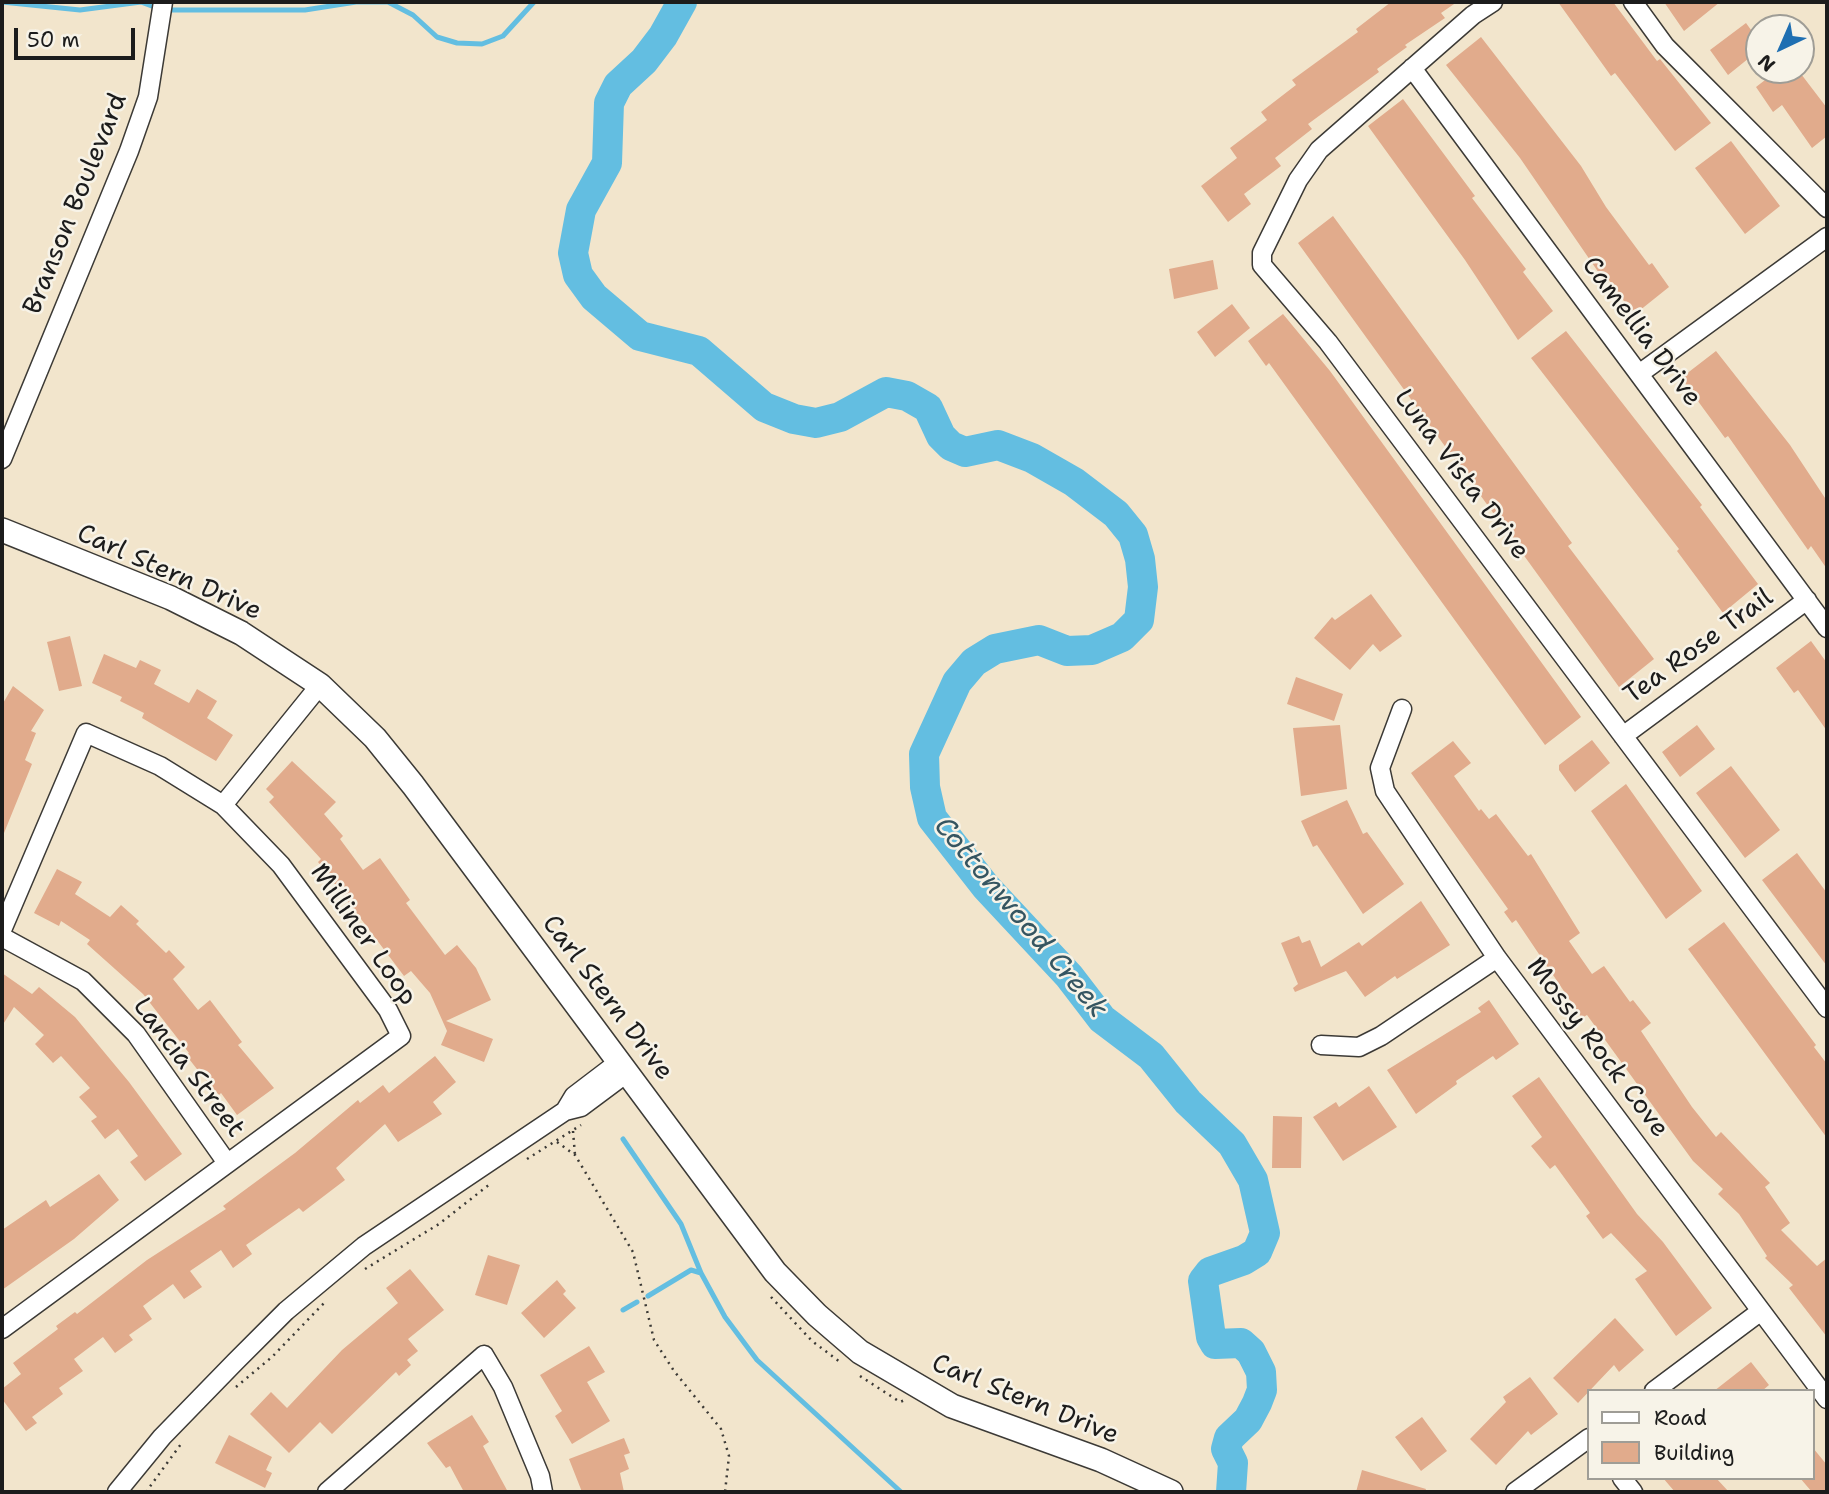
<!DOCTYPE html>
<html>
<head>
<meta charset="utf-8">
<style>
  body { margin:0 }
  #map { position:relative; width:1829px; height:1494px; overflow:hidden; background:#f2e5cc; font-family:"Shantell Sans",sans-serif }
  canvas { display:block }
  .frame { position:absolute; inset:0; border:4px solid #1c1c1c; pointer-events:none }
  .legend { position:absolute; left:1587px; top:1389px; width:228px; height:91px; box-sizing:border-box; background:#f7f3e8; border:2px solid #9f9d96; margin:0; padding:9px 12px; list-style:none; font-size:21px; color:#1c1c1c }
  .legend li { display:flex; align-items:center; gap:14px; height:35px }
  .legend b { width:35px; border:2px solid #9f9d96 }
  .north { position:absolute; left:1745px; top:14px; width:70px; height:70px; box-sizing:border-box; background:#f7f3e8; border:2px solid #9f9d96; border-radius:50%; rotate:224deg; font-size:19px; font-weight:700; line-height:28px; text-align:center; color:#1c1c1c }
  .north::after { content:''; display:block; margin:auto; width:24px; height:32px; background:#1f6fb2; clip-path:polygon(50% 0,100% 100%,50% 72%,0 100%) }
  .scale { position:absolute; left:14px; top:28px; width:121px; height:32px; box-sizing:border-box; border:4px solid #1c1c1c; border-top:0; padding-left:9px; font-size:21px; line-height:24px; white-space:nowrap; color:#1c1c1c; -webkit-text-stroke:5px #f7f3e8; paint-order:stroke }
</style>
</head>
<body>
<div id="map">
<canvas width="1829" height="1494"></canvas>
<div class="frame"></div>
<ul class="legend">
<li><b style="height:9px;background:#fff"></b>Road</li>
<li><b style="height:19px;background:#e1ab8c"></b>Building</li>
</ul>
<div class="north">N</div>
<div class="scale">50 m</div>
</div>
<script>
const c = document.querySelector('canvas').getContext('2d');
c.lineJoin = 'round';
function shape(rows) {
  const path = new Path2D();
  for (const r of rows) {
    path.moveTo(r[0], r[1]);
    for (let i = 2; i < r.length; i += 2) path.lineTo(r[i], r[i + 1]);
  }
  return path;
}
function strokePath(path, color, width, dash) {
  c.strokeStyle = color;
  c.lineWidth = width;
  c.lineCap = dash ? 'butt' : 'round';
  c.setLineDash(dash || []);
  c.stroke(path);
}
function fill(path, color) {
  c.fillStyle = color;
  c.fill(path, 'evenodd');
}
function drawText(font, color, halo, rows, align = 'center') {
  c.font = font + ' "Shantell Sans",sans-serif';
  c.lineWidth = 5;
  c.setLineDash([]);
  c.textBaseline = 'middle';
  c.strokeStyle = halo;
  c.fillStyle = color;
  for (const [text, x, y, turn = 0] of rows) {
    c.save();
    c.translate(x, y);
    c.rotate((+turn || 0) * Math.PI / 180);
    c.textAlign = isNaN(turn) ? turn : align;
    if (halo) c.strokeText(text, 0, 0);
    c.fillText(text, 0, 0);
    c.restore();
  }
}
strokePath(shape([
  [2,2,80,10,141,2,157,8],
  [358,2,388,2,413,15,437,37,457,43,482,44,503,36,534,2],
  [166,10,305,10,356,2],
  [623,1139,681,1224,701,1273],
  [648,1296,691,1270,701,1273,725,1317,757,1360,901,1492],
  [623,1310,637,1302]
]), '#63bee1', 5);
strokePath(shape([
  [682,2,663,36,644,61,618,85,609,103,607,163,581,210,573,253,578,275,594,297,640,336,699,351,764,407,794,419,816,423,840,417,886,392,907,396,928,408,941,436,951,446,965,452,998,445,1032,458,1074,482,1116,514,1133,535,1140,559,1143,587,1139,620,1122,637,1092,650,1067,651,1039,640,995,649,974,662,957,682,924,754,925,787,932,818,986,887,1069,976,1102,1019,1151,1056,1188,1102,1232,1144,1253,1180,1265,1233,1257,1252,1244,1260,1210,1272,1203,1281,1211,1337,1215,1344,1241,1343,1251,1352,1261,1372,1262,1390,1257,1403,1248,1420,1229,1438,1226,1449,1233,1463,1231,1492]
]), '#63bee1', 30);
fill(shape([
  [1391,2,1457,2,1441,13,1445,18,1405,45,1407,47,1377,69,1379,72,1308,124,1312,129,1275,158,1281,166,1244,194,1251,204,1228,222,1201,186,1237,158,1230,148,1267,120,1261,112,1296,85,1292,80,1358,32,1356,29],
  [1558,2,1613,2,1657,61,1660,59,1711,123,1675,151,1615,73,1611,76],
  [1664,2,1720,2,1684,31],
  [1746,23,1759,41,1759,50,1728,75,1710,50],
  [1481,37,1581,166,1606,207,1649,265,1652,263,1669,287,1634,315,1604,273,1601,276,1520,158,1446,65],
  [1778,70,1798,70,1827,108,1827,136,1812,148,1782,105,1773,112,1756,87],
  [1403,99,1475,196,1472,198,1526,269,1523,272,1553,311,1518,340,1465,260,1368,126],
  [1731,141,1780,206,1745,234,1695,168],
  [1333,216,1572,543,1568,546,1654,659,1619,687,1298,243],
  [1213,260,1218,289,1174,299,1169,269],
  [1232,304,1250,328,1215,357,1197,332],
  [1283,314,1330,371,1581,717,1545,745,1269,363,1266,366,1248,341],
  [1566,331,1702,505,1700,507,1758,584,1723,613,1677,551,1679,549,1531,358],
  [1716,351,1790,445,1827,501,1827,569,1811,546,1808,550,1728,436,1725,438,1681,378],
  [1371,594,1402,636,1380,652,1373,644,1350,670,1314,638,1332,617,1335,620],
  [70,636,82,686,59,691,47,642],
  [1811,641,1827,663,1827,731,1798,690,1794,693,1776,668],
  [104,654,136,668,140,660,161,670,154,684,189,703,197,689,217,701,207,718,233,735,216,761,142,718,144,713,120,701,122,697,92,683],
  [1296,677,1343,694,1334,721,1287,704],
  [13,686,44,710,31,731,36,733,25,760,32,764,2,838,2,705],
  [1340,725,1347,789,1301,796,1293,728],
  [1697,725,1715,749,1680,777,1662,752],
  [1592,740,1610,763,1575,792,1559,770,1559,765],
  [1453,741,1471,763,1454,776,1479,811,1481,809,1489,819,1496,814,1528,856,1531,854,1580,933,1569,941,1592,974,1604,966,1630,1002,1633,1000,1651,1023,1641,1031,1692,1107,1716,1137,1721,1132,1770,1183,1765,1187,1790,1223,1781,1230,1817,1266,1827,1258,1827,1337,1789,1288,1793,1285,1765,1258,1767,1256,1739,1214,1718,1194,1723,1189,1693,1161,1587,1015,1582,1018,1516,920,1512,923,1504,912,1508,909,1411,773],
  [292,761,336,802,324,814,343,836,340,839,363,870,380,858,410,900,406,903,445,955,457,945,476,968,491,1000,446,1021,493,1039,484,1062,441,1045,447,1031,430,993,411,971,404,976,318,862,321,859,269,802,274,797,266,789],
  [1731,766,1780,830,1745,858,1696,793],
  [1626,784,1702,891,1666,919,1591,811],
  [1347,800,1363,834,1367,832,1404,884,1363,914,1317,845,1313,847,1301,821],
  [1797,853,1827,893,1827,966,1762,880],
  [57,869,82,882,75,894,110,917,121,905,139,921,136,924,166,953,169,950,185,967,173,979,198,1010,210,1000,242,1042,238,1045,274,1088,237,1115,221,1093,219,1095,200,1073,186,1055,189,1053,143,994,87,944,90,940,61,921,59,926,34,913],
  [1421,901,1450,945,1397,979,1395,976,1365,997,1346,971,1295,992,1293,988,1298,984,1281,943,1299,936,1302,943,1310,940,1321,967,1359,942,1362,946],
  [1724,922,1816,1045,1814,1047,1827,1064,1827,1138,1688,949],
  [2,973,32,994,39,987,75,1017,129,1082,182,1154,145,1181,130,1162,138,1156,118,1129,105,1139,91,1121,97,1117,79,1097,90,1088,61,1056,53,1063,35,1044,44,1035,14,1007,2,1026],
  [1489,1000,1519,1044,1496,1060,1493,1056,1456,1081,1457,1084,1416,1114,1387,1070,1481,1012,1478,1008],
  [435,1056,456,1082,433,1102,442,1114,398,1142,385,1124,336,1168,345,1180,303,1212,299,1208,246,1245,252,1254,233,1268,221,1250,190,1271,202,1287,184,1299,173,1284,143,1306,152,1319,129,1335,133,1340,115,1353,103,1337,74,1359,83,1371,59,1388,63,1394,32,1417,37,1423,26,1431,2,1399,2,1389,21,1374,13,1363,58,1329,56,1326,75,1312,77,1314,147,1260,226,1209,223,1206,295,1153,358,1100,360,1103,383,1085,389,1093],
  [1539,1077,1637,1214,1663,1242,1712,1308,1676,1336,1635,1279,1647,1271,1611,1233,1603,1239,1586,1216,1590,1213,1555,1165,1550,1169,1531,1146,1542,1137,1512,1096],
  [1369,1086,1397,1127,1343,1161,1313,1117,1336,1102,1339,1107],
  [1273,1116,1302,1117,1301,1168,1272,1168],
  [99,1174,119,1200,74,1239,2,1290,2,1230,46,1200,50,1207],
  [488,1255,520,1265,507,1305,475,1295],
  [410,1269,444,1310,408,1339,418,1351,407,1360,411,1365,399,1376,396,1372,332,1434,320,1422,289,1453,250,1414,271,1392,287,1408,342,1350,398,1303,386,1288],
  [557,1280,566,1291,563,1294,576,1308,544,1338,521,1313],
  [1615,1318,1644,1350,1619,1372,1614,1365,1578,1403,1553,1378],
  [589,1346,605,1372,587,1382,610,1421,572,1444,555,1416,562,1411,540,1375],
  [1751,1362,1769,1385,1762,1391,1714,1391],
  [1530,1377,1558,1414,1531,1435,1528,1431,1496,1465,1470,1439,1506,1402,1503,1397],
  [472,1415,489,1442,483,1446,508,1492,464,1492,450,1466,446,1468,427,1443],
  [1422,1417,1447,1451,1421,1471,1395,1437],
  [229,1435,272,1457,266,1470,272,1473,265,1488,215,1463],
  [624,1438,630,1453,624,1455,629,1469,620,1473,624,1492,582,1492,569,1459],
  [1813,1448,1827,1465,1827,1492,1812,1492,1800,1478,1813,1478],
  [1362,1470,1426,1489,1425,1492,1356,1492],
  [1663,1478,1716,1478,1729,1492,1675,1492]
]), '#e1ab8c');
const minor = shape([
  [1493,2,1473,15,1319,150,1298,180,1262,253,1262,265,1328,342,1827,1008],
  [1633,2,1665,46,1827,208],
  [1412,68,1827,628],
  [1639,374,1827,237],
  [2,459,129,151,148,97,163,2],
  [1402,709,1380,768,1385,791,1497,958,1827,1399],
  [1623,736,1807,600],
  [223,805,320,685],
  [2,930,86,733,160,766,223,805,281,865,388,1010,401,1036,2,1329],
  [2,937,83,981,136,1034,227,1163],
  [1321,1045,1359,1047,1381,1036,1497,958],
  [565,1111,574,1096,620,1061],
  [1654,1391,1761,1311],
  [1622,1478,1633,1492],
  [117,1492,162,1437,235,1362,286,1311,364,1246,565,1111,581,1107,628,1072],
  [327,1492,484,1355,503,1387,540,1476,543,1492],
  [1515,1492,1589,1438]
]);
const tertiary = shape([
  [2,530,171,598,241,633,320,685,375,738,413,785,775,1272,817,1315,860,1352,952,1406,1101,1460,1171,1492]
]);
strokePath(minor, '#3c3a36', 21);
strokePath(tertiary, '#3c3a36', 26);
strokePath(shape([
  [573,1131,575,1155],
  [557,1142,575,1155,633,1252,654,1340,674,1371,721,1429,729,1456,725,1492],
  [527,1159,581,1125],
  [365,1269,439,1224,490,1184],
  [771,1297,812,1341,840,1362],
  [860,1376,900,1402,905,1400],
  [236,1387,272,1357,325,1302],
  [146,1492,181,1444]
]), '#3c3a36', 2.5, [2, 5]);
strokePath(minor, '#fff', 18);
strokePath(tertiary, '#fff', 23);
drawText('26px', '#1c1c1c', '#f7f3e8', [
  ["Branson Boulevard",76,204,-68],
  ["Camellia Drive",1641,332,53],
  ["Luna Vista Drive",1461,475,53],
  ["Carl Stern Drive",169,573,24],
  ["Tea Rose Trail",1699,647,-36],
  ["Milliner Loop",363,935,55],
  ["Carl Stern Drive",607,998,53],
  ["Mossy Rock Cove",1597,1048,53],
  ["Lancia Street",188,1068,53],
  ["Carl Stern Drive",1025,1400,22]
]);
drawText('italic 28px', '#355561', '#f7f3e8', [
  ["Cottonwood Creek",1020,918,50]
]);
</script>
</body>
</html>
